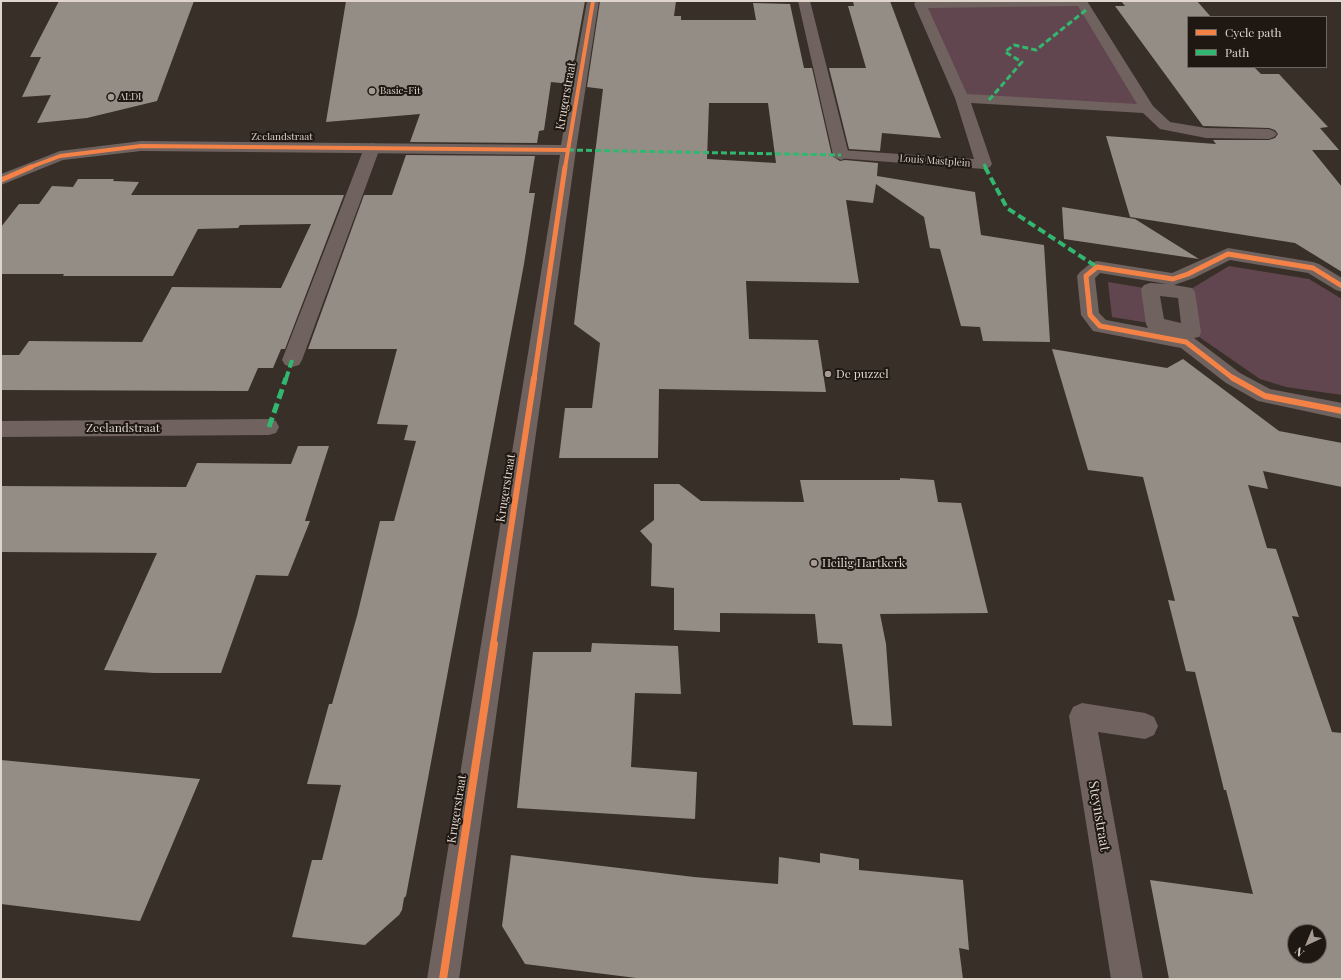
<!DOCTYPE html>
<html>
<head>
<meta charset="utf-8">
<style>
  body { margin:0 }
  #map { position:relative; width:1343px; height:980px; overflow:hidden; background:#382f28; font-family:"Playfair Display",serif }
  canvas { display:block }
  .frame { position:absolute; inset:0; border:2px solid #dfd5cd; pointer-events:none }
  .legend { position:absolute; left:1187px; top:16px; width:140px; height:52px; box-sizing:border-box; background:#1f1812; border:1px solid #6c645d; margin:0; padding:5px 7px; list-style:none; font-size:12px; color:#dfd5cd }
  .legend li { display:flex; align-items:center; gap:8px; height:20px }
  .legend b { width:20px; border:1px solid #6c645d }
  .north { position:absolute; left:1287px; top:924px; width:40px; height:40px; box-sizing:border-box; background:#1f1812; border:1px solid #6c645d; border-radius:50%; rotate:224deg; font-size:11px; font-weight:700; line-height:16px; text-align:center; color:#dfd5cd }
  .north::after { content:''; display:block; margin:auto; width:14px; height:18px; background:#a59b93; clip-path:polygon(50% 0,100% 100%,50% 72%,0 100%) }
</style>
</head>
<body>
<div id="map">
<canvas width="1343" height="980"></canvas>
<div class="frame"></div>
<ul class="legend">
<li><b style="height:5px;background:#f48246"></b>Cycle path</li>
<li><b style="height:5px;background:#33b770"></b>Path</li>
</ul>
<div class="north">N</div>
</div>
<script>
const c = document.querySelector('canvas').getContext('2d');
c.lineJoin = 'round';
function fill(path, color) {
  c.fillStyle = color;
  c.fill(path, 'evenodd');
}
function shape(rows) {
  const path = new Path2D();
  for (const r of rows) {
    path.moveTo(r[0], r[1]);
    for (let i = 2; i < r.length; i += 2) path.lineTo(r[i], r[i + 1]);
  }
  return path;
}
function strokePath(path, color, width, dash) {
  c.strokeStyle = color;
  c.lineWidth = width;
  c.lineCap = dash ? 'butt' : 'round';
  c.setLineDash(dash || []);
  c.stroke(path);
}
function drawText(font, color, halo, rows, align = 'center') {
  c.font = font + ' "Playfair Display",serif';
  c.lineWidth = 4;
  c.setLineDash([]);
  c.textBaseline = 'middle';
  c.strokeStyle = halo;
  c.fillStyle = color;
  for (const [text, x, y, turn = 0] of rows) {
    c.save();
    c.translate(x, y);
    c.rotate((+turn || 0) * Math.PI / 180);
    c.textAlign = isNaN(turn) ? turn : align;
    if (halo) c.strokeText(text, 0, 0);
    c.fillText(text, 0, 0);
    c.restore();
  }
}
fill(shape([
  [1081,2,1147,109,962,98,920,4],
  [1229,266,1309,279,1342,299,1342,395,1286,387,1260,379,1192,332,1186,292],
  [1108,282,1150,289,1155,324,1112,317]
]), '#62464f');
fill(shape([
  [59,1,194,1,157,101,87,118,37,123,51,95,22,97,41,57,30,57],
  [346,1,585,1,570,84,551,82,544,130,539,131,537,143,410,142,420,114,326,122],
  [600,1,676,1,674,16,681,16,681,20,756,20,753,3,790,4,804,68,812,68,832,156,840,161,845,160,878,163,877,176,975,192,981,235,1044,245,1050,342,983,341,980,327,961,326,940,249,930,248,924,217,876,184,873,203,846,200,859,283,746,281,749,339,818,340,826,392,659,389,658,458,559,458,565,408,592,408,600,343,574,324,603,89,587,87],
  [709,103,768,103,776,163,707,159],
  [853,1,890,1,941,138,882,133,880,151,849,149,829,68,866,68,848,6,854,6],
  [1121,1,1197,1,1211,17,1188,17,1188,67,1254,67,1261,74,1279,74,1328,127,1320,128,1339,150,1312,150,1342,187,1342,272,1295,243,1130,217,1106,136,1216,144,1213,140,1269,140,1275,138,1278,134,1275,130,1269,128,1203,126,1115,6,1125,6],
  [406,155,535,156,529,193,535,193,524,264,406,896,404,898,402,910,399,915,365,945,292,937,312,860,322,860,341,785,307,784,329,704,332,704,357,616,380,521,394,521,416,441,404,440,408,425,377,424,397,349,308,349,364,195,392,195],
  [78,179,114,179,113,181,139,182,131,195,344,195,285,349,281,349,273,368,258,368,248,391,1,390,1,355,19,355,29,341,142,342,172,287,281,288,311,224,240,225,238,228,198,229,173,276,63,276,64,274,1,274,1,227,19,204,39,204,52,186,73,187],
  [1062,207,1135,219,1199,259,1064,239],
  [1052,349,1167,368,1183,359,1279,431,1342,443,1342,487,1263,471,1268,489,1248,485,1267,548,1276,549,1299,617,1292,616,1332,732,1342,733,1342,979,1169,979,1150,880,1253,894,1226,790,1224,790,1195,672,1186,671,1168,600,1175,601,1143,477,1088,470],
  [1295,932,1319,932,1319,956,1295,956],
  [298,446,329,446,305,521,310,521,288,576,256,575,221,673,154,673,104,670,157,553,1,552,1,486,186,487,197,463,291,464],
  [900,478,934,480,938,502,961,503,988,613,880,614,886,644,892,726,853,725,842,644,818,643,815,614,720,613,720,632,674,630,674,588,651,586,652,544,640,531,654,520,654,484,679,484,701,501,804,502,800,480,900,480],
  [592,643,678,646,681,694,635,693,631,767,697,772,695,819,517,808,533,652,591,652],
  [1,760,200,779,140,921,1,904],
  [820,853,859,859,859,870,963,880,969,950,959,948,963,979,644,979,525,964,502,926,511,855,694,877,778,884,779,857,820,863]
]), '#938d86');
fill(shape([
  [798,1,810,1,849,155,846,158,841,160,836,158,833,155,798,1],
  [372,143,377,145,380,148,302,360,299,365,292,367,285,365,282,360,364,148,367,145,372,143]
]), '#6f625f');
fill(shape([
  [587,1,599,1,576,150,459,979,427,979,560,155,141,151,63,160,1,185,1,174,60,151,141,141,561,145,587,1],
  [916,1,1087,1,1153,106,1170,122,1206,128,1269,129,1274,131,1277,134,1274,137,1269,139,1206,138,1160,129,1143,113,971,103,992,164,990,167,984,169,836,158,833,155,836,152,841,150,974,159,955,98,914,4,916,1],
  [1078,6,1137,104,967,94,928,8,1078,6],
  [1228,248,1313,262,1319,264,1342,278,1342,292,1336,290,1308,273,1230,260,1194,278,1174,285,1192,288,1195,292,1201,332,1199,337,1194,338,1240,373,1270,389,1342,403,1342,419,1258,401,1226,383,1181,348,1093,331,1081,315,1077,276,1080,272,1091,263,1097,261,1172,273,1228,248],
  [1100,273,1167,284,1150,283,1144,285,1141,289,1146,324,1148,328,1106,320,1099,313,1095,278,1100,273],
  [1160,296,1178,298,1181,323,1164,319,1160,296],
  [269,419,276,421,279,427,276,433,269,435,1,437,1,421,269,419],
  [1082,703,1145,713,1154,717,1158,726,1154,735,1145,739,1098,732,1143,979,1111,979,1069,716,1073,707,1082,703]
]), '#6f625f');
strokePath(shape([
  [989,100,1022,62,1005,52,1014,45,1036,50,1086,10],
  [568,150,841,155],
  [984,164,986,168]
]), '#33b770', 3, [6, 3]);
strokePath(shape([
  [985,167,1007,208,1097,267],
  [286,379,292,360]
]), '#33b770', 4, [8, 4]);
strokePath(shape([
  [269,427,286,378]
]), '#33b770', 5, [10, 5]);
strokePath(shape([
  [28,168,60,156,141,146,568,150],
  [565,168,593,1]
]), '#f48246', 4);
strokePath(shape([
  [1,180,31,167],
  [534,379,565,167],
  [1234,379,1186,342,1100,326,1090,315,1086,276,1097,267,1173,279,1188,274,1228,254,1313,268,1342,286]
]), '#f48246', 5);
strokePath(shape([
  [1233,378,1265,396,1342,411],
  [493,645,534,378]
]), '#f48246', 6);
strokePath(shape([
  [443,979,494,644]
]), '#f48246', 8);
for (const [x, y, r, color] of [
  [372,91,4,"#a59b93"],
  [111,97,4,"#a59b93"],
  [828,374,4,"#a59b93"],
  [814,563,4,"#a59b93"]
]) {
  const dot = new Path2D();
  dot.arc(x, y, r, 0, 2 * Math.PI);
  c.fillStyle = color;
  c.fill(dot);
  strokePath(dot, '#1f1812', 1.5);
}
drawText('10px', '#dfd5cd', '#1f1812', [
  ["Basic-Fit",380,91],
  ["ALDI",119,97]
], 'left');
drawText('10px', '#dfd5cd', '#1f1812', [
  ["Zeelandstraat",282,137],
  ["Louis Mastplein",935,161,4]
]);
drawText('12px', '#dfd5cd', '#1f1812', [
  ["Krugerstraat",566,96,-80],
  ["Zeelandstraat",123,428],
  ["Krugerstraat",506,488,-81],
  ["Krugerstraat",457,809,-81]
]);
drawText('12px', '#dfd5cd', '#1f1812', [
  ["De puzzel",836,374],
  ["Heilig Hartkerk",822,563]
], 'left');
drawText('14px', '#dfd5cd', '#1f1812', [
  ["Steynstraat",1099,816,80]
]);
</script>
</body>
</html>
